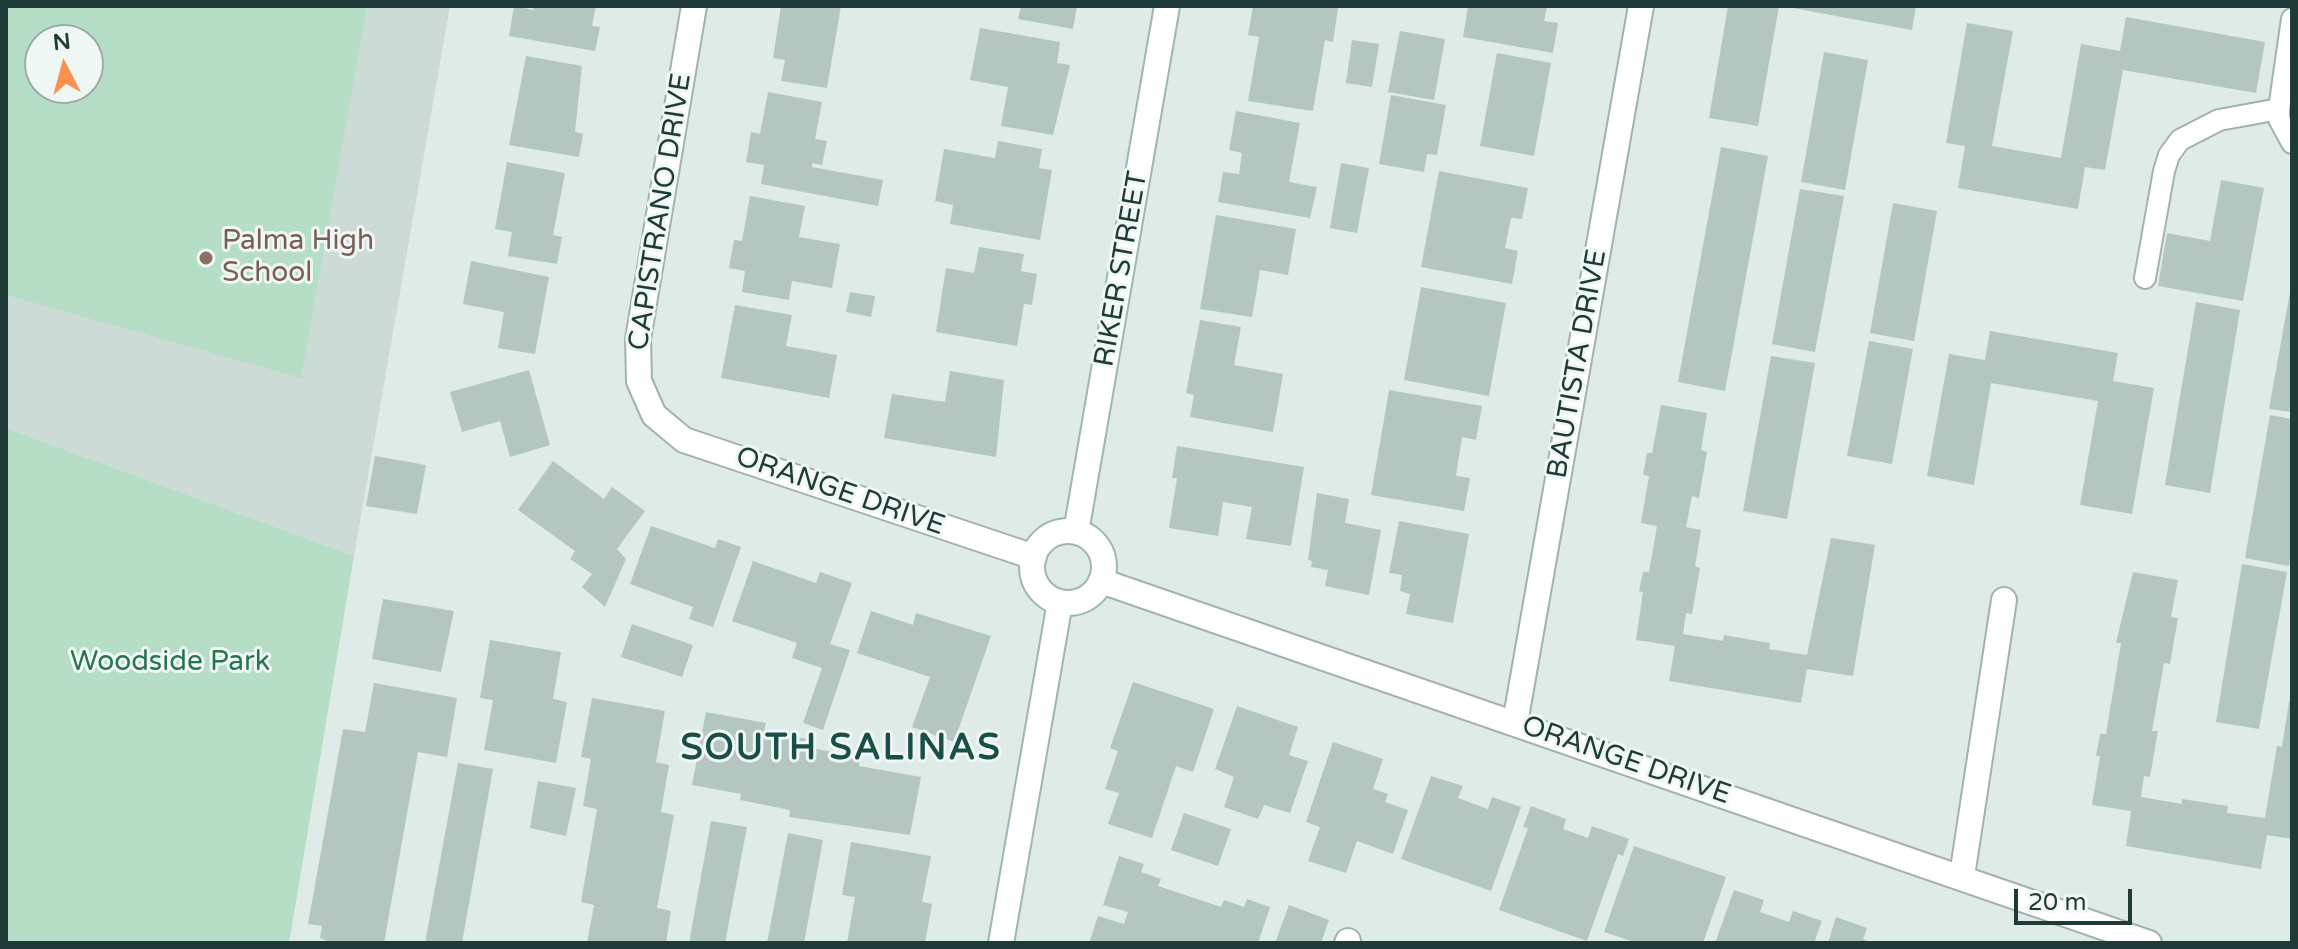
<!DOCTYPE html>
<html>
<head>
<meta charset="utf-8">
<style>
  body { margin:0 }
  #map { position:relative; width:2298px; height:949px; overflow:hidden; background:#dfebe7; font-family:"Varela Round",sans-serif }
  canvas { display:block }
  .frame { position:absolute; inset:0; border:8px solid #1f3b37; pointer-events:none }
  .north { position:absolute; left:24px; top:24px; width:80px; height:80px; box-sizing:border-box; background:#eff7f4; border:2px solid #9caca8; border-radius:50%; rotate:354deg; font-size:22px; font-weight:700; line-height:32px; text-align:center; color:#1f3b37 }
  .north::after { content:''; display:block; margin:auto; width:28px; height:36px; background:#f8904f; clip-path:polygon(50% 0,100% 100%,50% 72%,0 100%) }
  .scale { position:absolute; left:2014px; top:889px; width:118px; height:36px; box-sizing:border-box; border:4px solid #1f3b37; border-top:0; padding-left:10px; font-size:24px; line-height:28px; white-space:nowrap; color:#1f3b37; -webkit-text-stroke:6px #eff7f4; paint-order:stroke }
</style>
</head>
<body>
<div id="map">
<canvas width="2298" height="949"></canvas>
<div class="frame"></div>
<div class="north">N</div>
<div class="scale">20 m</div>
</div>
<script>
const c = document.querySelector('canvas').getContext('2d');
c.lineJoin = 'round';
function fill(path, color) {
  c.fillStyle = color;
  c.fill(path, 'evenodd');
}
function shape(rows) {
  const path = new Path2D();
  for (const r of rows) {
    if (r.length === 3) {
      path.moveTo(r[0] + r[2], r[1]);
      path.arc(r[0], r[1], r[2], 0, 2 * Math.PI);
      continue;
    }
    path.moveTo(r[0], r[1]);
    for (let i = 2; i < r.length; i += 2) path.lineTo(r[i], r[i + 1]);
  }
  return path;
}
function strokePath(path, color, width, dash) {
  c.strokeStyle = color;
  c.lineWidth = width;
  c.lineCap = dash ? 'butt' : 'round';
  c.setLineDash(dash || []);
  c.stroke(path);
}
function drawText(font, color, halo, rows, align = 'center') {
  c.font = font + ' "Varela Round",sans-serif';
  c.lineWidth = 6;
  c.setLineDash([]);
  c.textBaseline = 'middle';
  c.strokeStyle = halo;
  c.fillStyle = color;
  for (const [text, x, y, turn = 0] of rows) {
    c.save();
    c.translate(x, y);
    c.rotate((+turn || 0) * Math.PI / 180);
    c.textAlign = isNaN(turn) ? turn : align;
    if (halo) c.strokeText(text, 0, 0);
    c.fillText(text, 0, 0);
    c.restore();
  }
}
fill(shape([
  [6,6,450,6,354,556,6,428],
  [40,40,88,40,88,88,40,88]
]), '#cddbd6');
fill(shape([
  [6,6,367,6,301,378,6,295],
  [40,40,88,40,88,88,40,88],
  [6,428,354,556,289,943,6,943]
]), '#b6ddc6');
fill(shape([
  [514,6,533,10,534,6,596,6,592,26,600,27,595,51,509,36],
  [781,6,841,6,827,88,781,81,785,60,773,58],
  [1021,6,1077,6,1073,29,1018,19],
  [1253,6,1338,8,1333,42,1325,40,1313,111,1248,101,1259,37,1248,35],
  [1468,6,1547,6,1544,21,1558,23,1553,53,1463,37],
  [1728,6,1779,6,1758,126,1709,118],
  [1782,6,1916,6,1912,30],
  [2126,17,2265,42,2256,93,2123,70,2105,170,2085,167,2078,209,1958,188,1965,146,1946,143,1967,23,2013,31,1992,146,2061,158,2081,44,2120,51],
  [980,28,1060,42,1057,63,1070,65,1053,135,1001,126,1008,87,970,80],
  [1400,31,1445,39,1434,100,1388,92],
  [1352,40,1379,44,1372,87,1346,83],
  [1824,52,1868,60,1845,190,1801,182],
  [1497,53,1551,63,1534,156,1480,146],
  [526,56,582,66,575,132,583,134,579,157,509,145],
  [768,92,822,102,815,139,827,141,822,165,812,163,812,167,883,180,878,206,761,184,764,165,746,162,751,132,760,134],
  [1391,95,1446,105,1437,155,1427,154,1424,172,1379,164],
  [1236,111,1300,123,1289,182,1317,187,1310,218,1218,202,1223,172,1239,174,1242,153,1229,150],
  [998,141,1042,149,1039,168,1052,170,1040,240,950,224,953,205,935,201,944,149,995,158],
  [1721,147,1768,156,1725,391,1678,382],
  [507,162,565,173,553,235,562,237,557,264,508,256,512,232,495,229],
  [1341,163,1369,168,1357,233,1330,228],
  [1439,171,1528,188,1522,219,1511,218,1505,248,1518,251,1512,284,1421,267],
  [2221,180,2264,188,2243,301,2158,286,2167,233,2210,241],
  [1800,189,1844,196,1815,352,1772,344],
  [750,196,805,206,799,237,840,244,832,288,792,281,789,300,742,292,745,271,729,268,734,240,742,241],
  [1893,203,1937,211,1914,341,1870,333],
  [1216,215,1296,229,1288,275,1260,270,1252,317,1200,309],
  [979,247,1024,254,1021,271,1037,274,1032,305,1024,304,1017,346,936,332,946,268,974,273],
  [471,261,549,277,535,354,498,348,504,312,463,304],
  [1421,287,1506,303,1489,396,1404,380],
  [850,292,875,296,871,317,846,312],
  [2290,292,2292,292,2292,412,2269,409],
  [2196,302,2240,310,2210,493,2165,485],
  [735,305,792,315,786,346,837,355,829,398,721,378],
  [1200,320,1241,327,1234,365,1283,374,1273,432,1190,417,1194,395,1186,393],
  [1990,331,2118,353,2113,381,2154,388,2132,514,2080,505,2098,401,1991,383,1974,485,1927,476,1949,354,1985,360],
  [1869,341,1913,349,1892,464,1847,456],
  [1771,356,1815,363,1787,519,1743,511],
  [529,370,550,445,510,457,500,421,462,432,450,392],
  [950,371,1004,380,996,457,884,438,892,394,945,402],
  [1389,390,1482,406,1476,440,1462,437,1456,476,1470,478,1464,511,1371,495],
  [1661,405,1707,413,1701,450,1707,452,1699,498,1692,496,1686,527,1701,530,1695,566,1700,568,1692,614,1686,613,1683,634,1723,641,1724,635,1770,643,1769,649,1807,655,1831,538,1875,545,1853,676,1807,669,1801,703,1669,681,1675,646,1636,640,1643,592,1639,591,1643,572,1649,572,1657,526,1641,523,1649,476,1643,475,1647,453,1652,453],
  [2270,415,2292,419,2292,546,2289,566,2245,558],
  [1177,446,1304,467,1291,546,1246,539,1252,507,1223,502,1218,536,1169,528,1177,478,1172,478],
  [375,456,426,465,417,514,366,506],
  [553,461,604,499,612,487,645,511,617,549,626,559,605,607,582,587,592,574,570,559,575,551,518,510],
  [1317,493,1349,499,1345,523,1381,530,1369,595,1325,586,1328,570,1311,567,1312,561,1308,560],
  [1399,521,1469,534,1453,623,1406,614,1410,594,1400,591,1402,575,1389,573],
  [651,526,715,548,718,539,741,547,713,627,689,619,693,607,630,584],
  [753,561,816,583,820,572,852,583,830,644,850,650,823,730,803,723,822,668,792,658,797,643,732,621],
  [2242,564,2287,572,2259,729,2216,722],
  [2133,572,2178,580,2171,617,2178,618,2170,664,2164,663,2152,731,2158,731,2150,777,2144,776,2141,797,2182,804,2182,799,2228,806,2227,813,2265,818,2277,746,2282,747,2289,701,2292,701,2292,839,2267,835,2261,869,2126,846,2131,811,2092,805,2100,756,2096,756,2100,734,2106,734,2121,643,2116,643],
  [383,599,454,611,441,672,372,659],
  [871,611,913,625,916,613,991,636,954,742,912,727,930,677,857,653],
  [632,624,693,645,682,677,621,657],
  [490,640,561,652,553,699,567,702,556,763,484,750,493,700,480,698],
  [1133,682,1214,709,1193,772,1176,766,1152,838,1108,824,1119,793,1105,789,1118,751,1110,748],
  [374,683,457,698,447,757,418,752,384,943,332,943,320,938,322,926,308,924,343,729,365,732],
  [592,698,665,711,656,762,669,765,661,812,674,815,657,908,671,911,666,943,587,943,594,905,581,902,597,809,583,806,591,759,581,757],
  [1237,706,1298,727,1289,755,1308,761,1290,813,1264,805,1258,819,1224,807,1234,777,1215,769],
  [706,712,766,723,764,731,813,740,811,748,860,757,859,766,921,777,910,835,789,817,790,810,740,800,741,794,692,785],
  [1333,742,1383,759,1373,789,1388,794,1385,802,1408,810,1393,854,1357,841,1346,873,1308,861,1320,827,1306,822],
  [458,763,493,769,462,943,425,943],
  [1431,776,1463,786,1458,798,1488,809,1492,797,1521,807,1491,891,1401,859],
  [538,781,576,788,566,836,530,828],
  [1531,806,1566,819,1563,829,1588,838,1592,826,1629,839,1623,856,1618,854,1587,941,1499,910,1528,828,1523,827],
  [1184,813,1231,829,1218,866,1171,850],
  [711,821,747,827,725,943,689,943],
  [788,833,823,840,804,943,767,943],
  [851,842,931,856,922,902,932,904,925,943,847,943,855,897,842,895],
  [1634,846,1726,877,1703,943,1637,943,1604,932],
  [1119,856,1144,864,1141,872,1161,879,1158,886,1221,907,1224,900,1244,907,1247,899,1270,907,1258,943,1089,943,1098,916,1124,924,1128,912,1103,905],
  [1734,890,1764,900,1760,912,1789,922,1793,911,1822,921,1814,943,1715,943],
  [1289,905,1329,920,1321,943,1275,943],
  [1836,917,1867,928,1863,939,1872,943,1828,943]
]), '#b4c6c0');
const lane = shape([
  [2292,19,2279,109,2279,119,2292,143],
  [2145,278,2164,171,2169,155,2180,140,2219,120,2279,109]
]);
const street = shape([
  [694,6,638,339,639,381,654,415,684,440,1034,557],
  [1101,581,2149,943],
  [1515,723,1641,6],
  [1962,876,2004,600],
  [1347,943,1348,941]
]);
const secondary = shape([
  [1068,567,36],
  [1076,532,1167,6],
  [1001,943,1060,602]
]);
strokePath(lane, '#a2b3af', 24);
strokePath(street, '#a2b3af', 28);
strokePath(secondary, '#9db7b1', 28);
strokePath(lane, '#fff', 20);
strokePath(street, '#fff', 24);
strokePath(secondary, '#fff', 24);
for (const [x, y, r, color] of [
  [206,258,8,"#8d6e63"]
]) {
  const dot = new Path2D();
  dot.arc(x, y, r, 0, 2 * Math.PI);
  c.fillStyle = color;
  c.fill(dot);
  strokePath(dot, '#eff7f4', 3);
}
drawText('28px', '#1f3b37', '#eff7f4', [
  ["CAPISTRANO DRIVE",661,212,-81],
  ["RIKER STREET",1122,269,-80],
  ["BAUTISTA DRIVE",1578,364,-80],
  ["ORANGE DRIVE",840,492,19],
  ["ORANGE DRIVE",1626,761,19]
]);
drawText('28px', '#785e54', '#eff7f4', [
  ["Palma High",222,242],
  ["School",222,274]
], 'left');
drawText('28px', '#28744f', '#eff7f4', [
  ["Woodside Park",170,663]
]);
c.letterSpacing = '2px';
drawText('bold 36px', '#1a4e48', '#eff7f4', [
  ["SOUTH SALINAS",841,750]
]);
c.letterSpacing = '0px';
</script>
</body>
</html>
